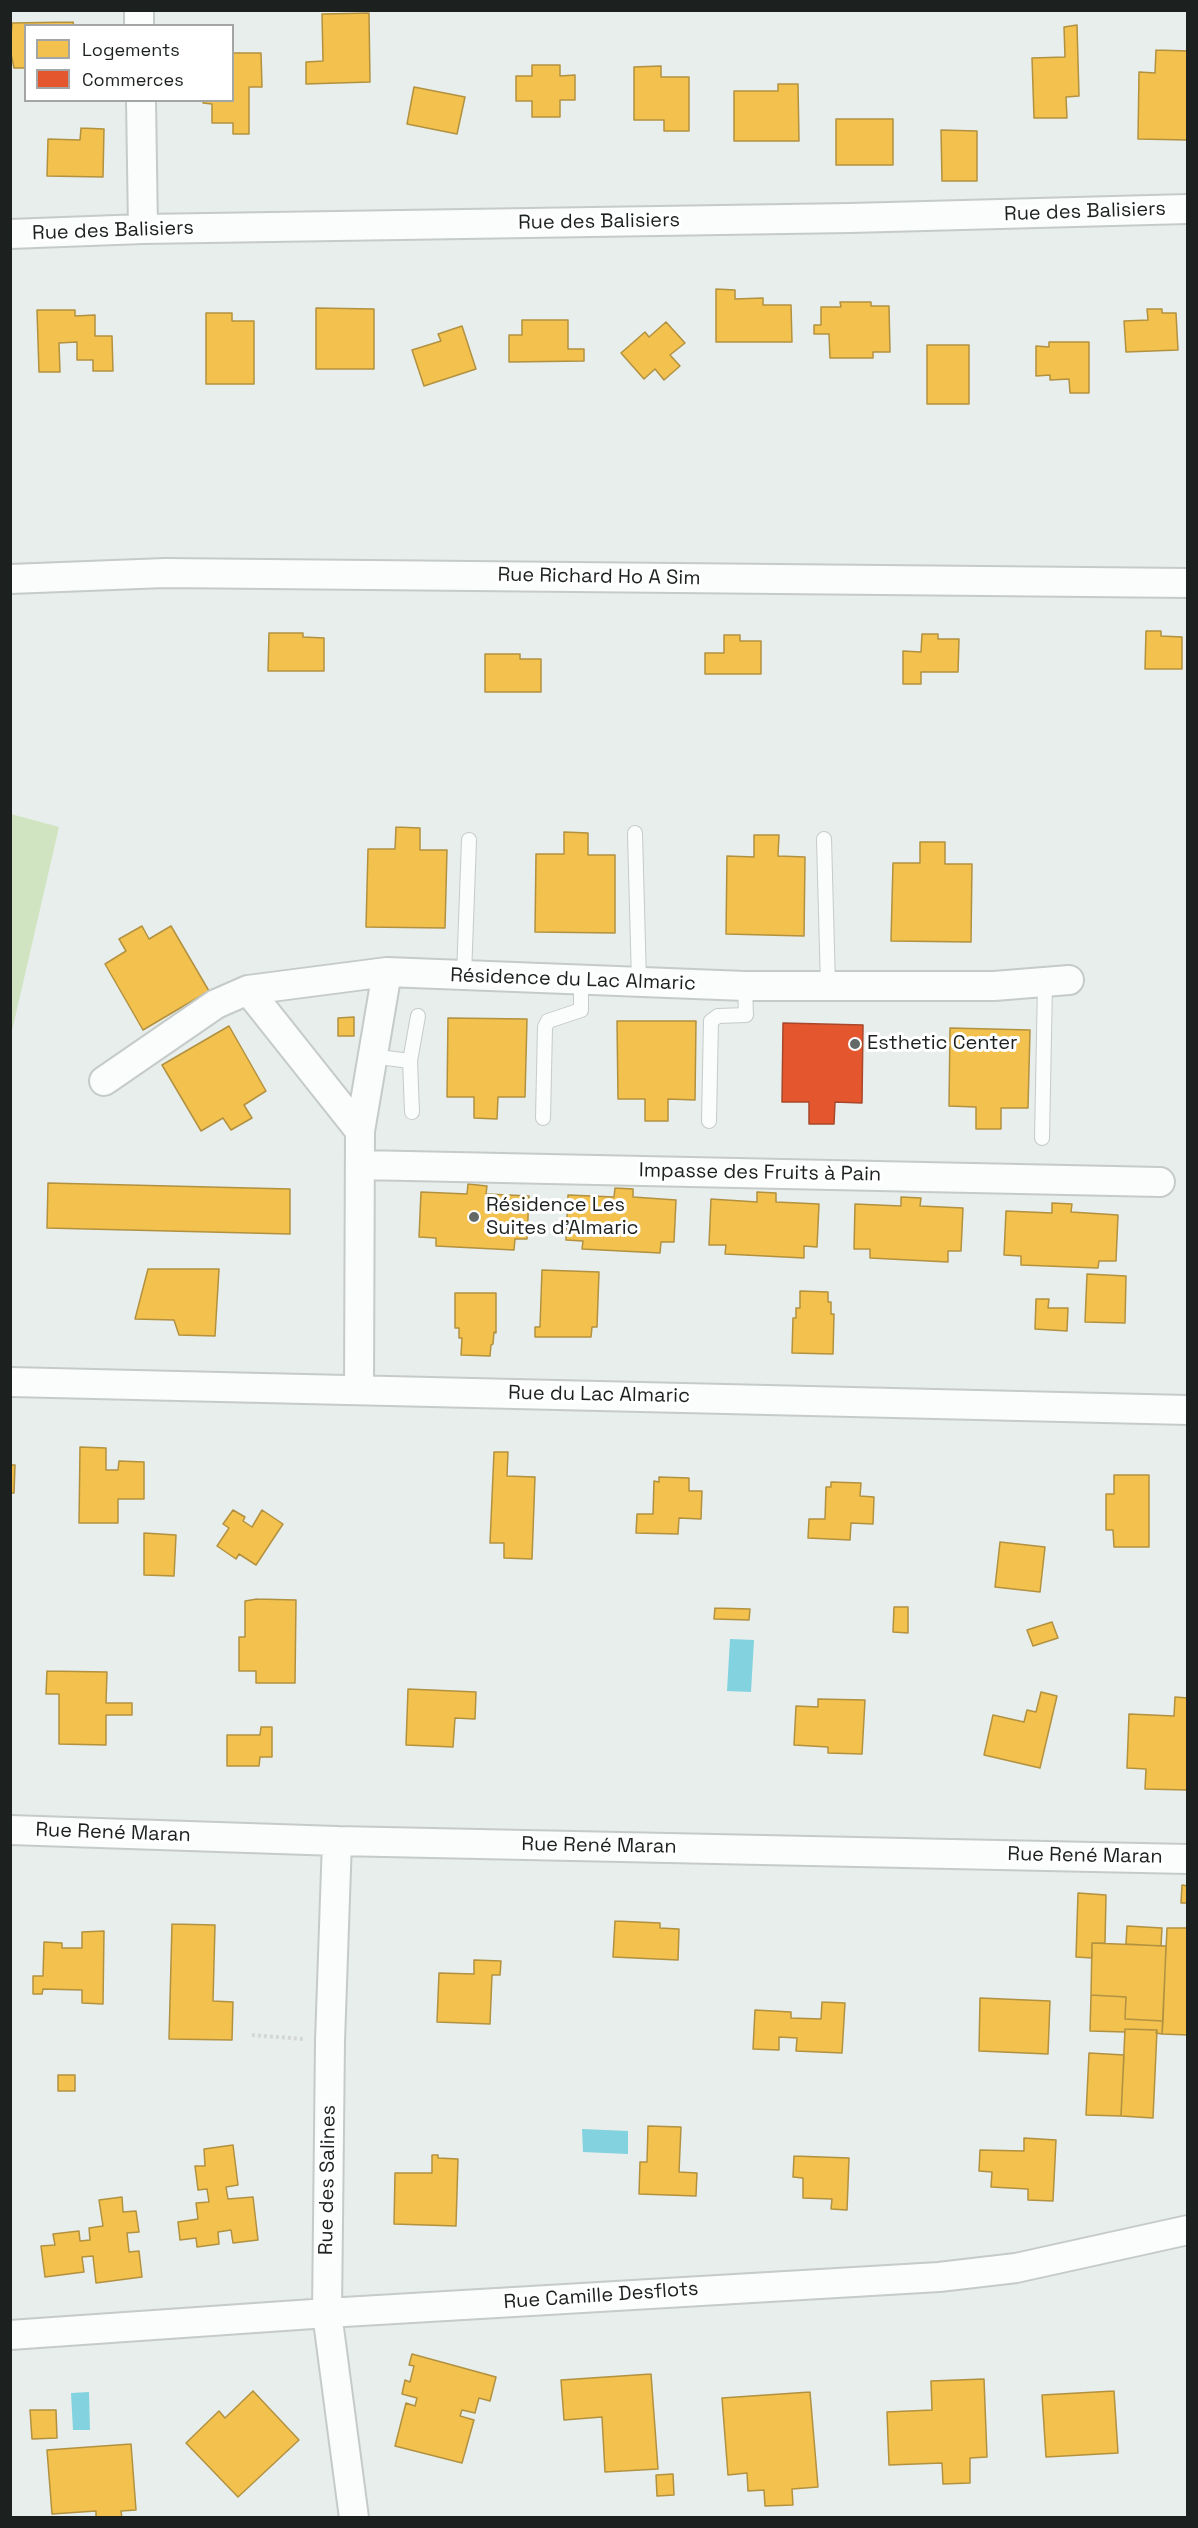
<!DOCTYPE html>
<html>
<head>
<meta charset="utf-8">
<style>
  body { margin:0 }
  #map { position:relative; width:1198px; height:2528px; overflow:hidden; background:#e7eeeb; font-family:"Space Grotesk",sans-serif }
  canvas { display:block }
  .frame { position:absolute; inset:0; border:12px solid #1c211f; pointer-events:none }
  .legend { position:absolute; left:24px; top:24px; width:210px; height:78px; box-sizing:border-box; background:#fff; border:2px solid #a4a6a5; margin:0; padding:8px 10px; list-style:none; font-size:18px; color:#1c211f }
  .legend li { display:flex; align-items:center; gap:12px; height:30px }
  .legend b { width:30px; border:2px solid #a4a6a5 }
</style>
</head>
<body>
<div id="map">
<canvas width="1198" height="2528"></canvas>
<div class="frame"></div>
<ul class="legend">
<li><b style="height:16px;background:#f2c14e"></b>Logements</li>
<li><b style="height:16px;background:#e4572e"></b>Commerces</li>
</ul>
</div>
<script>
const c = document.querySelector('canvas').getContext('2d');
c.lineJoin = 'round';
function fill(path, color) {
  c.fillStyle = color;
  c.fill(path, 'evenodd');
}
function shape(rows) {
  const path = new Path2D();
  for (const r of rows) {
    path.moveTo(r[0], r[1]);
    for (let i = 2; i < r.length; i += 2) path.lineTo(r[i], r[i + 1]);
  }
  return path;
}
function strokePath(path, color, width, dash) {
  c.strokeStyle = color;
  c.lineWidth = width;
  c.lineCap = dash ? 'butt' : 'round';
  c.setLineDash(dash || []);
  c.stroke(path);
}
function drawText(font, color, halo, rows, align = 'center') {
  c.font = font + ' "Space Grotesk",sans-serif';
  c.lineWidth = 6;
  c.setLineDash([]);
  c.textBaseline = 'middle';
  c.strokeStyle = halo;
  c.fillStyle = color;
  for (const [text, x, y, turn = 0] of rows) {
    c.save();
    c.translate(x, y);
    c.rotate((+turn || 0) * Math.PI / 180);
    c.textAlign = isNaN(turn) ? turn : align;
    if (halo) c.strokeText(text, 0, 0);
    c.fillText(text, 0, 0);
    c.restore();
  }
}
fill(shape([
  [11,814,59,827,11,1035,10,814]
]), '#d1e4c1');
fill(shape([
  [730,1639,754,1640,751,1692,727,1691],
  [582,2129,628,2131,628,2154,583,2152],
  [89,2392,90,2430,73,2430,71,2393]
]), '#82d3df');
const homes = shape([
  [369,13,370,82,306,84,306,62,323,61,322,14,369,13],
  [73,22,74,26,26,26,26,68,14,68,10,49,12,23,73,22],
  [1077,25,1079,96,1066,97,1067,118,1034,118,1032,58,1065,57,1064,27,1077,25],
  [1156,50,1188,51,1188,140,1138,139,1139,72,1155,73,1156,50],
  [232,53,261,53,262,87,249,87,249,134,233,134,233,123,212,123,212,104,203,103,203,100,232,100,232,53],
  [532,65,560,65,560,76,575,75,575,100,560,100,560,117,532,117,532,101,516,101,516,76,532,76,532,65],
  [661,66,661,77,689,77,689,131,664,131,664,120,634,120,634,67,661,66],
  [778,84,798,84,799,141,734,141,734,91,778,91,778,84],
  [414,87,465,97,457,134,407,124,414,87],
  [836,119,893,119,893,165,836,165,836,119],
  [81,128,104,129,103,177,47,176,48,139,80,140,81,128],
  [941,130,977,131,977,181,942,181,941,130],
  [716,289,735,290,735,299,763,298,763,305,791,305,792,342,716,342,716,289],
  [840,302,871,302,871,306,889,306,890,352,873,352,873,358,830,358,829,334,814,334,814,325,821,325,821,307,841,307,840,302],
  [316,308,374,309,374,369,316,369,316,308],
  [1147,309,1162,309,1162,313,1176,313,1178,350,1126,352,1124,321,1148,320,1147,309],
  [37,310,75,310,75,316,95,315,95,336,112,336,113,371,93,371,93,360,77,360,77,342,59,343,60,372,39,372,37,310],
  [206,313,232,313,232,321,254,321,254,384,206,384,206,313],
  [522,320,568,320,568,349,584,349,584,361,509,362,509,335,522,335,522,320],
  [666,322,685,343,670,355,680,366,664,380,655,369,644,379,621,353,645,332,649,337,666,322],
  [462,326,476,369,424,386,412,350,441,341,438,334,462,326],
  [1049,342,1089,342,1089,393,1070,393,1069,379,1050,380,1050,375,1036,376,1036,346,1049,347,1049,342],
  [927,345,969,345,969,404,927,404,927,345],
  [1146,631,1161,631,1161,636,1182,637,1182,669,1145,669,1146,631],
  [269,633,303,633,303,637,324,638,324,671,268,671,269,633],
  [922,634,938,634,938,639,959,639,958,672,921,672,921,684,903,684,903,651,921,652,922,634],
  [724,635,740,635,740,641,761,641,761,674,705,674,705,653,724,653,724,635],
  [485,654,520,654,520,659,541,659,541,692,485,692,485,654],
  [396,827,420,828,420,850,447,850,445,928,366,927,368,849,395,849,396,827],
  [564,832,588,833,588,855,615,855,615,933,535,932,536,854,564,854,564,832],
  [754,835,779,835,778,856,805,857,804,936,726,934,727,856,754,857,754,835],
  [920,842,945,842,945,864,972,864,971,942,891,941,893,863,920,863,920,842],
  [142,926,149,939,171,926,209,991,143,1030,105,964,126,951,119,939,142,926],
  [354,1017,354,1036,338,1036,338,1018,354,1017],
  [448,1018,527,1019,525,1097,498,1097,497,1119,474,1118,474,1097,447,1097,448,1018],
  [617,1021,696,1021,695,1100,668,1099,668,1121,645,1121,645,1099,618,1099,617,1021],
  [229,1026,266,1091,244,1105,252,1118,231,1130,223,1118,201,1131,162,1065,229,1026],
  [950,1028,1030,1030,1028,1108,1001,1108,1001,1129,976,1129,976,1107,949,1106,950,1028],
  [48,1183,290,1189,290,1234,47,1228,48,1183],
  [468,1184,487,1186,486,1194,529,1196,527,1239,515,1239,514,1250,436,1246,436,1238,419,1237,421,1192,467,1194,468,1184],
  [615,1188,633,1189,633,1197,676,1200,674,1242,661,1242,660,1253,582,1249,583,1241,566,1240,568,1195,614,1197,615,1188],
  [757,1192,776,1193,776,1202,819,1204,817,1247,804,1246,804,1258,725,1254,726,1245,709,1245,711,1199,757,1202,757,1192],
  [901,1197,921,1198,920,1206,963,1208,961,1251,948,1251,948,1262,870,1258,870,1249,854,1249,855,1204,901,1206,901,1197],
  [1052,1203,1072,1204,1071,1212,1118,1215,1116,1261,1099,1261,1098,1268,1021,1265,1021,1256,1004,1255,1006,1211,1052,1213,1052,1203],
  [148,1269,219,1269,215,1336,179,1335,174,1320,135,1319,148,1269],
  [542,1270,599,1272,597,1327,592,1327,591,1337,535,1337,535,1327,540,1327,542,1270],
  [1087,1274,1126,1276,1125,1323,1085,1322,1087,1274],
  [800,1291,828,1292,828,1302,831,1302,831,1314,834,1314,833,1354,792,1353,793,1318,796,1318,796,1308,800,1308,800,1291],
  [455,1293,496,1293,496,1333,494,1332,493,1344,491,1345,490,1356,461,1355,462,1338,459,1338,459,1328,455,1328,455,1293],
  [1036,1299,1049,1299,1048,1308,1068,1308,1067,1331,1035,1329,1036,1299],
  [80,1447,106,1448,106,1470,118,1470,119,1461,144,1462,144,1499,118,1499,118,1523,79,1523,80,1447],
  [494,1452,508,1452,507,1476,535,1477,532,1559,504,1558,504,1543,490,1543,494,1452],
  [10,1465,15,1465,14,1493,10,1493,10,1465],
  [1114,1475,1149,1475,1149,1547,1114,1547,1113,1530,1106,1530,1106,1494,1114,1494,1114,1475],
  [659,1477,689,1478,689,1491,702,1491,701,1519,679,1518,678,1534,636,1533,637,1514,653,1514,654,1481,659,1482,659,1477],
  [831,1482,861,1483,860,1496,874,1497,873,1524,851,1523,850,1540,808,1538,809,1519,825,1519,826,1487,831,1487,831,1482],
  [233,1510,245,1517,243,1521,252,1527,262,1510,283,1524,256,1565,239,1554,236,1559,217,1546,229,1528,223,1524,233,1510],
  [144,1533,176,1535,174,1576,144,1575,144,1533],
  [1000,1542,1045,1547,1040,1592,995,1587,1000,1542],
  [257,1599,296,1600,295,1683,256,1683,256,1671,239,1671,239,1637,245,1637,245,1601,257,1599],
  [894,1607,908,1607,908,1633,893,1632,894,1607],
  [715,1608,750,1609,749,1620,714,1619,715,1608],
  [1052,1622,1058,1638,1033,1646,1027,1630,1052,1622],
  [47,1671,107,1672,106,1703,132,1703,132,1715,106,1715,106,1745,59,1744,59,1694,46,1694,47,1671],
  [408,1689,476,1692,475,1719,455,1718,453,1747,406,1745,408,1689],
  [1041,1692,1057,1696,1040,1768,984,1755,993,1715,1024,1722,1027,1710,1036,1712,1041,1692],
  [1175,1697,1188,1698,1188,1790,1145,1789,1146,1769,1127,1768,1129,1714,1174,1716,1175,1697],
  [818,1699,865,1700,862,1754,828,1753,828,1747,794,1745,796,1706,818,1707,818,1699],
  [261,1727,272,1727,272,1757,260,1757,259,1766,227,1766,227,1735,260,1735,261,1727],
  [1182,1885,1188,1886,1188,1903,1181,1903,1182,1885],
  [1078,1893,1106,1895,1105,1943,1092,1943,1092,1958,1076,1957,1078,1893],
  [615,1921,660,1923,660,1928,679,1929,678,1960,613,1957,615,1921],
  [172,1924,215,1925,213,2001,233,2002,232,2040,169,2039,172,1924],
  [1127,1926,1162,1928,1161,1946,1126,1944,1127,1926],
  [1167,1928,1188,1928,1188,2035,1162,2034,1167,1928],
  [104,1931,103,2004,82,2003,82,1990,43,1989,42,1994,33,1994,33,1976,43,1976,44,1942,62,1943,62,1948,82,1948,82,1932,104,1931],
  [1092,1943,1166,1946,1163,2021,1125,2019,1126,1997,1091,1995,1092,1943],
  [474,1960,501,1961,500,1975,492,1975,490,2024,437,2022,439,1973,474,1974,474,1960],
  [1091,1995,1126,1997,1125,2019,1163,2021,1162,2034,1156,2033,1157,2030,1125,2029,1125,2032,1090,2031,1091,1995],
  [980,1998,1050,2001,1048,2054,979,2051,980,1998],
  [822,2002,845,2003,842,2053,796,2051,797,2038,779,2037,779,2050,753,2049,755,2010,791,2012,791,2018,821,2019,822,2002],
  [1125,2029,1157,2030,1153,2118,1121,2116,1125,2029],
  [1089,2053,1124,2055,1121,2116,1086,2115,1089,2053],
  [58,2075,75,2075,75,2091,58,2091,58,2075],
  [648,2126,681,2127,679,2172,697,2173,696,2196,639,2194,640,2162,647,2162,648,2126],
  [1024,2138,1056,2140,1053,2201,1028,2200,1028,2189,991,2187,992,2172,979,2171,980,2150,1024,2151,1024,2138],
  [233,2145,238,2185,226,2187,228,2199,253,2197,258,2240,233,2243,231,2230,218,2232,219,2244,197,2247,196,2238,180,2240,178,2222,198,2219,196,2203,209,2202,207,2189,198,2190,195,2166,205,2166,204,2149,233,2145],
  [432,2155,438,2155,438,2158,458,2159,456,2226,394,2224,395,2173,432,2173,432,2155],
  [794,2156,849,2158,847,2210,831,2209,832,2199,803,2198,803,2178,793,2177,794,2156],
  [122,2197,123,2212,136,2211,139,2232,127,2233,129,2252,139,2251,142,2277,96,2283,93,2256,82,2257,84,2272,45,2277,41,2246,55,2245,53,2234,79,2231,80,2241,90,2240,89,2228,103,2226,99,2200,122,2197],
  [412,2354,496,2377,490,2401,479,2398,475,2413,462,2410,460,2416,474,2420,462,2463,395,2446,406,2403,415,2406,417,2398,402,2394,405,2380,410,2382,414,2366,409,2365,412,2354],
  [651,2374,658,2469,605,2472,602,2417,564,2420,561,2380,651,2374],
  [984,2379,987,2457,970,2458,970,2483,943,2484,942,2463,889,2465,887,2412,932,2410,931,2381,984,2379],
  [253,2391,299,2440,238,2497,186,2443,219,2411,225,2418,253,2391],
  [1114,2391,1118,2453,1046,2457,1042,2395,1114,2391],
  [810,2392,818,2487,792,2489,793,2505,765,2506,764,2490,748,2491,747,2473,728,2475,722,2398,810,2392],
  [30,2410,56,2410,57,2438,32,2439,30,2410],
  [131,2444,136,2510,121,2511,122,2518,96,2518,96,2511,52,2514,47,2450,131,2444],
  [673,2474,674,2495,657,2496,656,2475,673,2474]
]);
fill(homes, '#f2c14e');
strokePath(homes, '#b29140', 1.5);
const shops = shape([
  [783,1023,863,1025,862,1103,835,1102,834,1124,809,1124,809,1102,782,1102,783,1023]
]);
fill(shops, '#e4572e');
strokePath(shops, '#a8472a', 1.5);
const lane = shape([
  [635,833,639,982],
  [824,839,828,986],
  [464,975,469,840],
  [371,1056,410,1061,412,1112],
  [410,1061,418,1016],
  [543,1118,545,1027,548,1021,581,1010,581,980],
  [709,1121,711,1021,718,1016,746,1015,745,986],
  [1042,1138,1045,983]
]);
const street = shape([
  [139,10,139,26],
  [141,100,143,229],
  [10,234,143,229,850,218,1188,209],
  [10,579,165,573,1188,583],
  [248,990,360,1131],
  [104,1081,216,1004,248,990,387,972,745,986,994,986,1069,980],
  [361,1165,1160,1182],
  [10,1382,1188,1410],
  [359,1389,360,1131,387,972],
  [10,1830,337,1841,1188,1859],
  [337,1841,330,2041,327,2313,354,2518],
  [10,2335,327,2313,939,2277,1016,2268,1188,2230]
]);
strokePath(lane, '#c5cbc9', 16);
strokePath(street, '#c5cbc9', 32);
strokePath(shape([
  [252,2035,303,2039]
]), '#d4d7d6', 4, [3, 3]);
strokePath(lane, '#fbfcfc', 14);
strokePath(street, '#fbfcfc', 28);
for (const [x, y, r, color] of [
  [855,1044,6,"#636966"],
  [474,1217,6,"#636966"]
]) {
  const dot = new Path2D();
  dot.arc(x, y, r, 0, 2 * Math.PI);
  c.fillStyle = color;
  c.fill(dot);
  strokePath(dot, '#fff', 2);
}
drawText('20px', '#1c211f', '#fff', [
  ["Rue des Balisiers",1085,212,-2],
  ["Rue des Balisiers",599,222,-1],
  ["Rue des Balisiers",113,231,-2],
  ["Rue Richard Ho A Sim",599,577,1],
  ["Résidence du Lac Almaric",573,980,2],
  ["Impasse des Fruits à Pain",760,1173,1],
  ["Rue du Lac Almaric",599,1395,1],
  ["Rue René Maran",113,1833,2],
  ["Rue René Maran",599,1846,1],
  ["Rue René Maran",1085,1856,1],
  ["Rue des Salines",328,2180,-89],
  ["Rue Camille Desflots",601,2296,-4]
]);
drawText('20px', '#1c211f', '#fff', [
  ["Esthetic Center",867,1044],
  ["Résidence Les",486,1206],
  ["Suites d'Almaric",486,1229]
], 'left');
</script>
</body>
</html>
